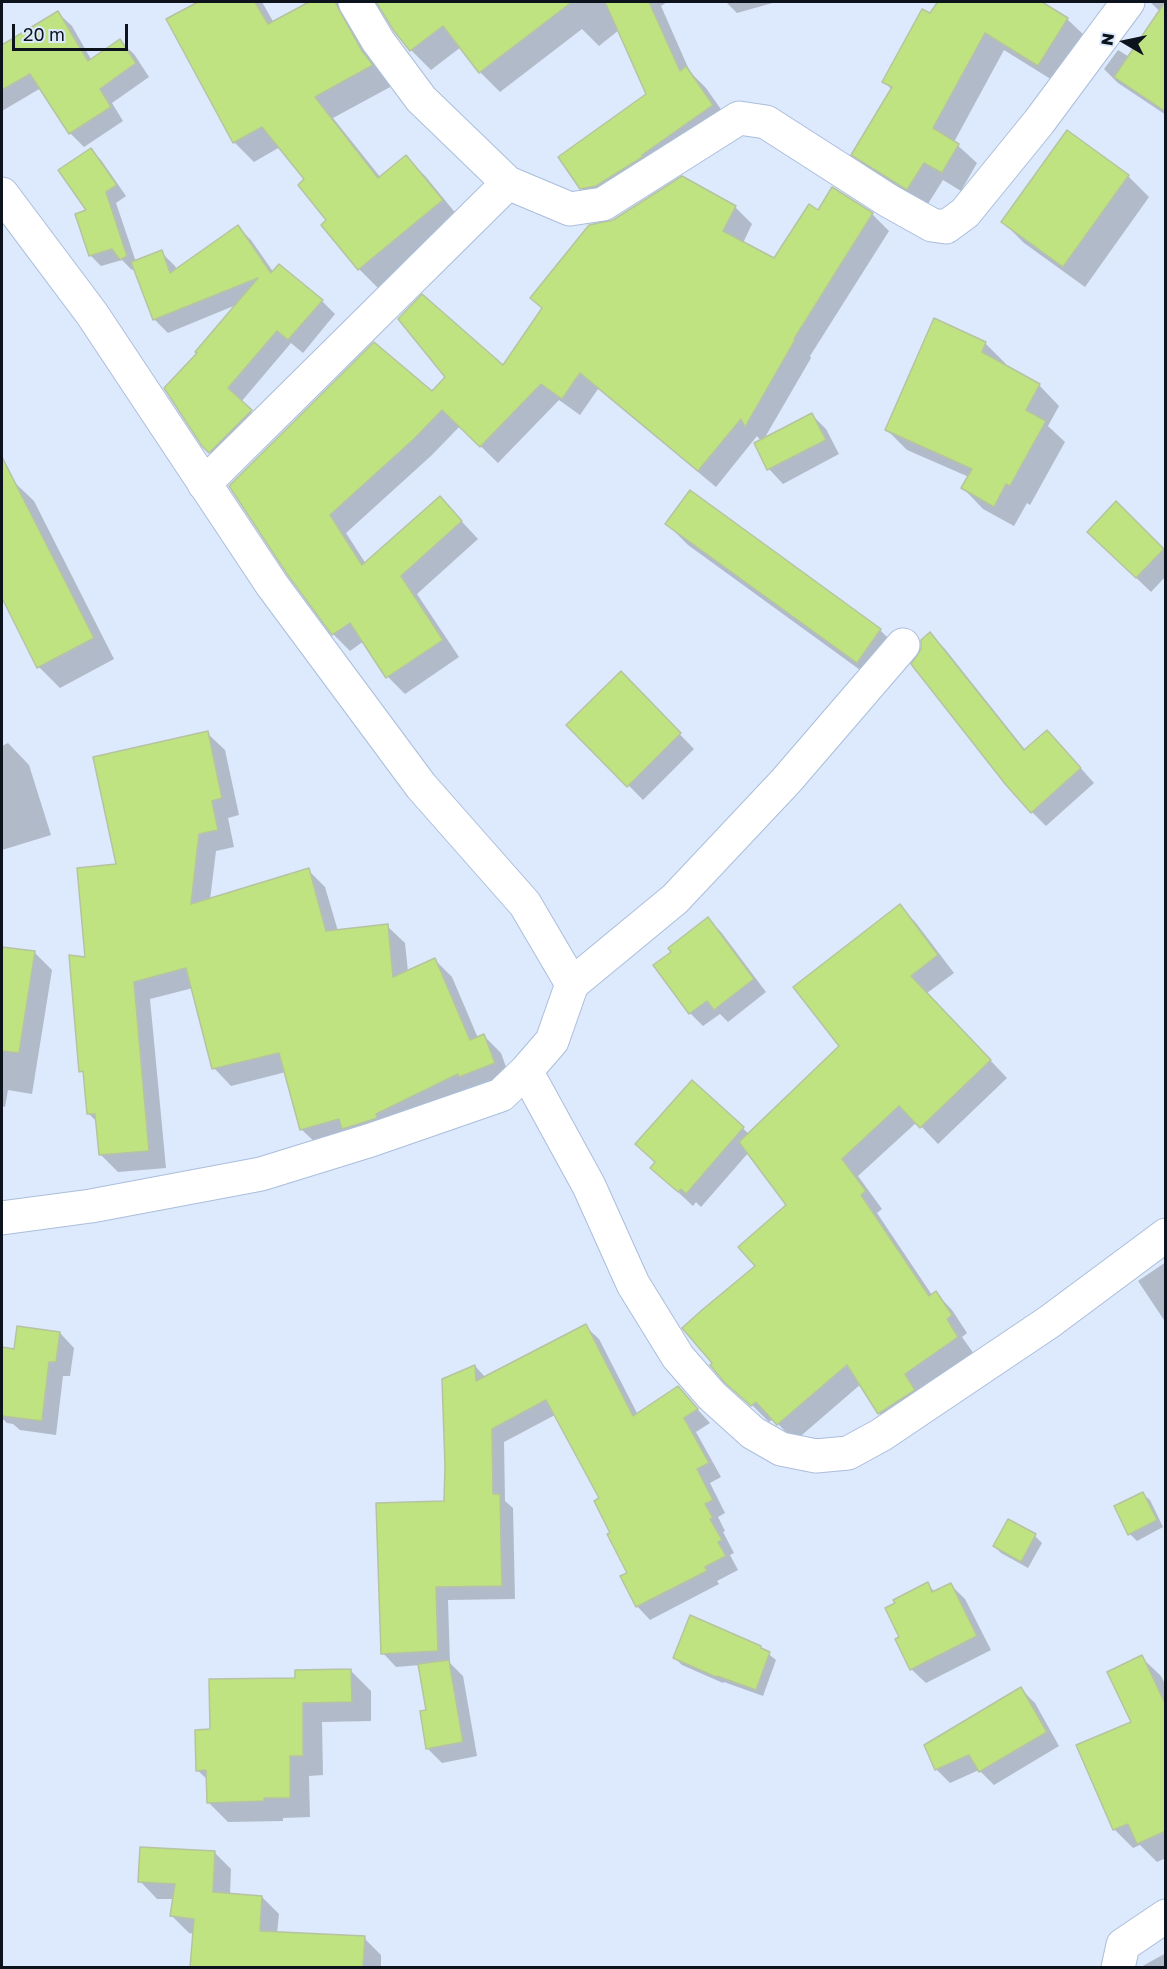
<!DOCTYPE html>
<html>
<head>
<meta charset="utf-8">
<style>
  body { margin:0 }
  #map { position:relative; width:1167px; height:1969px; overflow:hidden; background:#dde9fc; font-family:"Golos Text",sans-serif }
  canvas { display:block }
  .frame { position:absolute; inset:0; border:3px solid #0c131d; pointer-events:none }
  .north { position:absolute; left:1095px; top:12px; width:60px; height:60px; -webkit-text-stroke:4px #dde9fc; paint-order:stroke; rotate:279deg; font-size:16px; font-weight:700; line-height:24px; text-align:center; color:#0c131d }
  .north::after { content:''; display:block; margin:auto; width:21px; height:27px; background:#0c131d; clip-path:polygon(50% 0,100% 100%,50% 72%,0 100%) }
  .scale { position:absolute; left:12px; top:24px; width:116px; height:27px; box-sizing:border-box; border:3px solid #0c131d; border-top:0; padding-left:8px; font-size:18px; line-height:21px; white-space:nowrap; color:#0c131d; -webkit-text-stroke:4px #dde9fc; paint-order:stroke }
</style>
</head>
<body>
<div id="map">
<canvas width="1167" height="1969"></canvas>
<div class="frame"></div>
<div class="north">N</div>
<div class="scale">20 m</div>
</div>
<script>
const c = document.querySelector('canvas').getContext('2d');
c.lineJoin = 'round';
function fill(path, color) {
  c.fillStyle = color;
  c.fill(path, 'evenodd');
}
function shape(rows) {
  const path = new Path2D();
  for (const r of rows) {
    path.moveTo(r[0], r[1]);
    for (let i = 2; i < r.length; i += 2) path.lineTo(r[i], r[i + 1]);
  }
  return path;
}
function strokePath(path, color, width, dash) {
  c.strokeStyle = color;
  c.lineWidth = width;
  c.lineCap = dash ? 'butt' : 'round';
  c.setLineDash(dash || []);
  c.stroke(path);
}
fill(shape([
  [201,2,262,2,274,23,312,2,667,2,661,6,690,72,706,88,732,125,601,208,581,188,648,95,619,30,599,46,582,29,500,92,480,72,461,47,431,70,411,50,379,3,365,6,392,86,333,118,381,178,406,157,426,177,462,221,379,289,359,269,323,225,328,221,306,180,280,147,254,162,234,142,168,20],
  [726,2,776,2,737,13],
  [939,2,1042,2,1067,19,1086,37,1057,83,1004,50,954,142,977,163,961,191,943,180,926,207,872,173,853,154,892,90,884,81],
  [1150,2,1166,2,1166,17],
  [58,13,72,26,92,61,120,41,134,54,149,77,112,103,123,121,84,147,70,133,41,88,2,111,2,47],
  [1118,50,1166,79,1166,115,1118,83,1104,69],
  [91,150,101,160,126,196,116,203,136,262,161,252,175,266,177,270,238,227,251,240,274,273,322,301,335,314,303,353,291,343,241,402,264,425,224,465,203,445,199,353,236,305,168,333,154,319,135,268,132,270,122,260,101,266,90,255,88,211],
  [1128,176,1149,197,1085,287,1024,243,1003,222],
  [735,207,752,224,743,243,775,260,819,212,872,214,889,231,810,356,811,358,764,439,812,415,826,429,839,454,783,484,769,469,761,441,757,436,716,487,598,389,580,415,559,400,498,463,460,426,432,455,346,533,366,564,440,498,478,539,417,594,459,657,405,694,388,677,364,641,350,651,333,634,231,486,432,393,503,367],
  [985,343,1006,364,1004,366,1039,385,1059,406,1048,426,1065,442,1030,505,1027,503,1014,526,983,509,963,488,969,477,907,450,886,429],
  [12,480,34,501,114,659,60,688,39,667,2,594,2,486],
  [1116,503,1166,552,1166,576,1151,592,1103,546],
  [667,524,880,630,901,651,878,683,688,545],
  [930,634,945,649,1026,751,1061,746,1094,783,1046,826,1032,812],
  [621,673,694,749,643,800,569,725],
  [207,733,225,750,239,815,228,818,234,847,216,851,210,900,308,870,325,887,338,931,387,926,405,943,408,972,435,960,452,977,478,1038,484,1036,501,1053,511,1081,319,1146,301,1129,286,1072,231,1086,214,1068,193,988,150,999,166,1168,118,1172,100,1154,97,1122,89,1114,85,1075,81,1071,87,959,118,866],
  [8,743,29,765,51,835,2,850,2,746],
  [899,906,916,923,954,973,927,993,1007,1078,938,1144,917,1122,858,1176,882,1209,877,1213,932,1295,936,1293,952,1310,967,1333,962,1337,974,1354,896,1430,879,1413,861,1384,795,1441,773,1419,769,1422,712,1365,757,1266,788,1206,749,1152,701,1207,696,1202,693,1206,652,1168,656,1163,692,1082,749,1134,841,1046],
  [708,919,721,932,766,992,728,1022,720,1014,703,1026,690,1013,655,965,673,952],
  [2,948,34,952,52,970,32,1094,8,1090,5,1107,2,1106],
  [1166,1262,1166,1323,1138,1281],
  [585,1326,599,1339,638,1415,678,1388,710,1423,696,1432,721,1477,710,1483,725,1513,718,1517,725,1531,723,1532,734,1553,730,1555,738,1570,717,1581,719,1584,650,1620,637,1606,629,1574,612,1533,601,1499,555,1415,504,1442,505,1501,513,1508,515,1599,448,1600,450,1663,463,1676,477,1756,442,1763,428,1749,428,1711,420,1665,396,1667,383,1653,446,1502,446,1466,443,1380,475,1366,486,1378],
  [60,1333,74,1348,70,1376,63,1376,56,1435,20,1430,13,1424,7,1423,2,1418,2,1349,15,1351],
  [1143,1494,1150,1500,1163,1527,1137,1541,1130,1534],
  [1008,1521,1035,1536,1042,1543,1028,1568,1001,1553,994,1546],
  [927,1584,935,1592,950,1584,965,1599,991,1650,926,1683,911,1669,902,1638],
  [760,1647,776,1660,763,1696,724,1682,723,1683,682,1665,675,1658],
  [1141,1657,1161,1676,1166,1686,1166,1733],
  [351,1671,371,1691,371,1721,322,1722,323,1775,309,1776,310,1817,283,1818,283,1821,228,1822,208,1802,208,1780,197,1770,212,1731,297,1679],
  [1021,1689,1035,1703,1059,1746,994,1785,979,1770,950,1783,936,1769],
  [1166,1760,1166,1858,1157,1862,1140,1845,1133,1848,1114,1829],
  [214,1852,231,1869,230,1895,262,1897,279,1914,277,1933,364,1938,381,1955,381,1968,191,1968,195,1934,189,1933,172,1916,174,1899,157,1899,140,1881],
  [1166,1953,1166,1968,1139,1968]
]), '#0003');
const building = shape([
  [198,2,255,2,268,24,309,2,335,2,362,51,373,65,315,97,378,178,406,155,443,200,358,270,321,225,326,220,298,185,304,179,262,127,233,143,166,19,198,2],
  [376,2,572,2,479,73,443,26,410,51,394,31,376,2],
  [605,2,649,2,680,71,686,66,713,105,642,155,644,156,596,186,580,189,558,157,646,94,605,2],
  [935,2,1042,2,1068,18,1038,66,985,33,933,128,959,144,942,173,924,163,907,190,851,155,892,87,882,82,922,9,930,13,937,3,935,2],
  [1165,2,1166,2,1166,112,1114,77,1165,2],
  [58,11,88,61,120,39,136,63,100,89,111,107,69,134,30,74,2,90,2,45,58,11],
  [1067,130,1129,175,1063,267,1001,222,1067,130],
  [91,148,117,185,106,192,127,256,120,260,112,249,89,256,75,214,86,210,58,170,91,148],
  [682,176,736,206,723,231,774,258,809,204,818,210,832,187,873,213,794,339,795,340,745,427,741,419,698,471,580,373,562,399,541,384,480,447,442,410,415,438,330,515,362,565,440,496,462,521,401,576,443,640,386,678,350,623,332,635,287,574,229,486,374,342,432,391,445,377,398,319,422,294,503,365,542,308,530,298,589,225,613,220,682,176],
  [238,225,271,273,279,264,323,300,288,340,277,331,228,388,252,410,209,453,202,446,164,388,197,353,195,352,258,278,153,320,131,262,162,250,170,273,238,225],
  [934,318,986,342,982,352,1040,384,1026,410,1046,421,1010,486,1006,484,994,507,961,488,972,469,885,430,934,318],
  [812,413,826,440,767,470,754,443,812,413],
  [2,457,94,638,37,668,2,598,2,457],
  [690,490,881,629,857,663,665,524,690,490],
  [1116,501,1164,549,1136,578,1087,532,1116,501],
  [930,632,1024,750,1047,730,1081,768,1031,813,1006,785,911,664,921,649,921,640,930,632],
  [621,671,681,733,627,787,566,725,621,671],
  [208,731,222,798,212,801,218,830,199,834,191,904,309,868,326,931,388,924,393,977,435,958,470,1040,484,1034,495,1063,459,1077,458,1074,376,1114,377,1118,365,1122,342,1129,339,1119,300,1130,279,1053,212,1069,186,968,134,982,149,1151,99,1155,95,1114,87,1114,83,1071,79,1072,69,955,85,957,77,868,116,864,93,757,208,731],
  [900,904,938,955,911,976,991,1060,920,1128,899,1106,842,1159,866,1191,861,1195,929,1296,936,1291,952,1315,947,1319,958,1337,905,1374,915,1390,878,1414,847,1365,777,1425,756,1402,751,1406,725,1383,710,1365,712,1363,682,1328,702,1310,755,1266,738,1247,786,1205,739,1142,839,1046,793,987,900,904],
  [708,917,754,979,714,1010,707,1001,689,1014,653,965,671,952,668,948,708,917],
  [2,947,35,951,19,1053,2,1051,2,947],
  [692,1080,744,1127,686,1194,681,1189,678,1192,650,1168,655,1162,635,1144,692,1080],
  [586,1324,633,1416,678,1386,698,1409,684,1418,709,1463,697,1469,713,1500,705,1504,713,1518,710,1519,722,1540,718,1542,726,1556,705,1567,707,1571,636,1607,620,1576,627,1573,607,1534,610,1533,594,1501,599,1498,546,1400,492,1429,493,1494,500,1494,502,1586,436,1587,438,1651,381,1654,376,1503,444,1501,445,1466,442,1379,475,1365,476,1381,586,1324],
  [17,1326,60,1332,56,1362,49,1362,42,1421,2,1416,2,1347,14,1349,17,1326],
  [1143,1492,1157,1520,1128,1535,1114,1506,1143,1492],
  [1008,1519,1036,1534,1021,1562,993,1546,1008,1519],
  [928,1582,932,1592,951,1583,977,1636,910,1670,895,1639,899,1637,885,1608,895,1603,893,1600,928,1582],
  [690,1615,761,1646,761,1648,770,1652,756,1690,717,1676,716,1677,673,1658,690,1615],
  [1142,1655,1166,1705,1166,1831,1137,1844,1128,1824,1113,1830,1076,1745,1131,1722,1107,1672,1142,1655],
  [449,1660,463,1742,426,1749,420,1711,426,1710,418,1664,449,1660],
  [351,1669,352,1702,303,1703,303,1756,290,1756,290,1798,264,1798,264,1801,207,1803,206,1770,196,1771,195,1730,210,1729,209,1679,295,1678,295,1670,351,1669],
  [1021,1687,1047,1732,979,1772,969,1755,935,1770,924,1745,1021,1687],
  [140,1847,215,1851,213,1892,262,1896,260,1931,365,1936,363,1968,190,1968,194,1919,170,1916,175,1884,138,1882,140,1847]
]);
fill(building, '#c0e382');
strokePath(building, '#b6c3a1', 1.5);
const street = shape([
  [355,2,378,41,421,99,508,183,570,209,603,204,739,118,766,122,889,201,932,225,946,227,965,213,1039,122,1128,2],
  [2,194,92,314,272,585,421,786,525,904,572,984],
  [204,484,508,183],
  [526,1071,589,1186,633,1284,678,1357,712,1396,753,1433,781,1449,816,1456,848,1453,881,1435,1049,1322,1166,1235],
  [2,1218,91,1206,261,1174,371,1140,501,1095,526,1071,552,1041,572,984,675,899,786,781,903,645],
  [1118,1968,1123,1945,1166,1916]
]);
strokePath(street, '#aabedc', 35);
strokePath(street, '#fff', 33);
</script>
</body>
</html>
